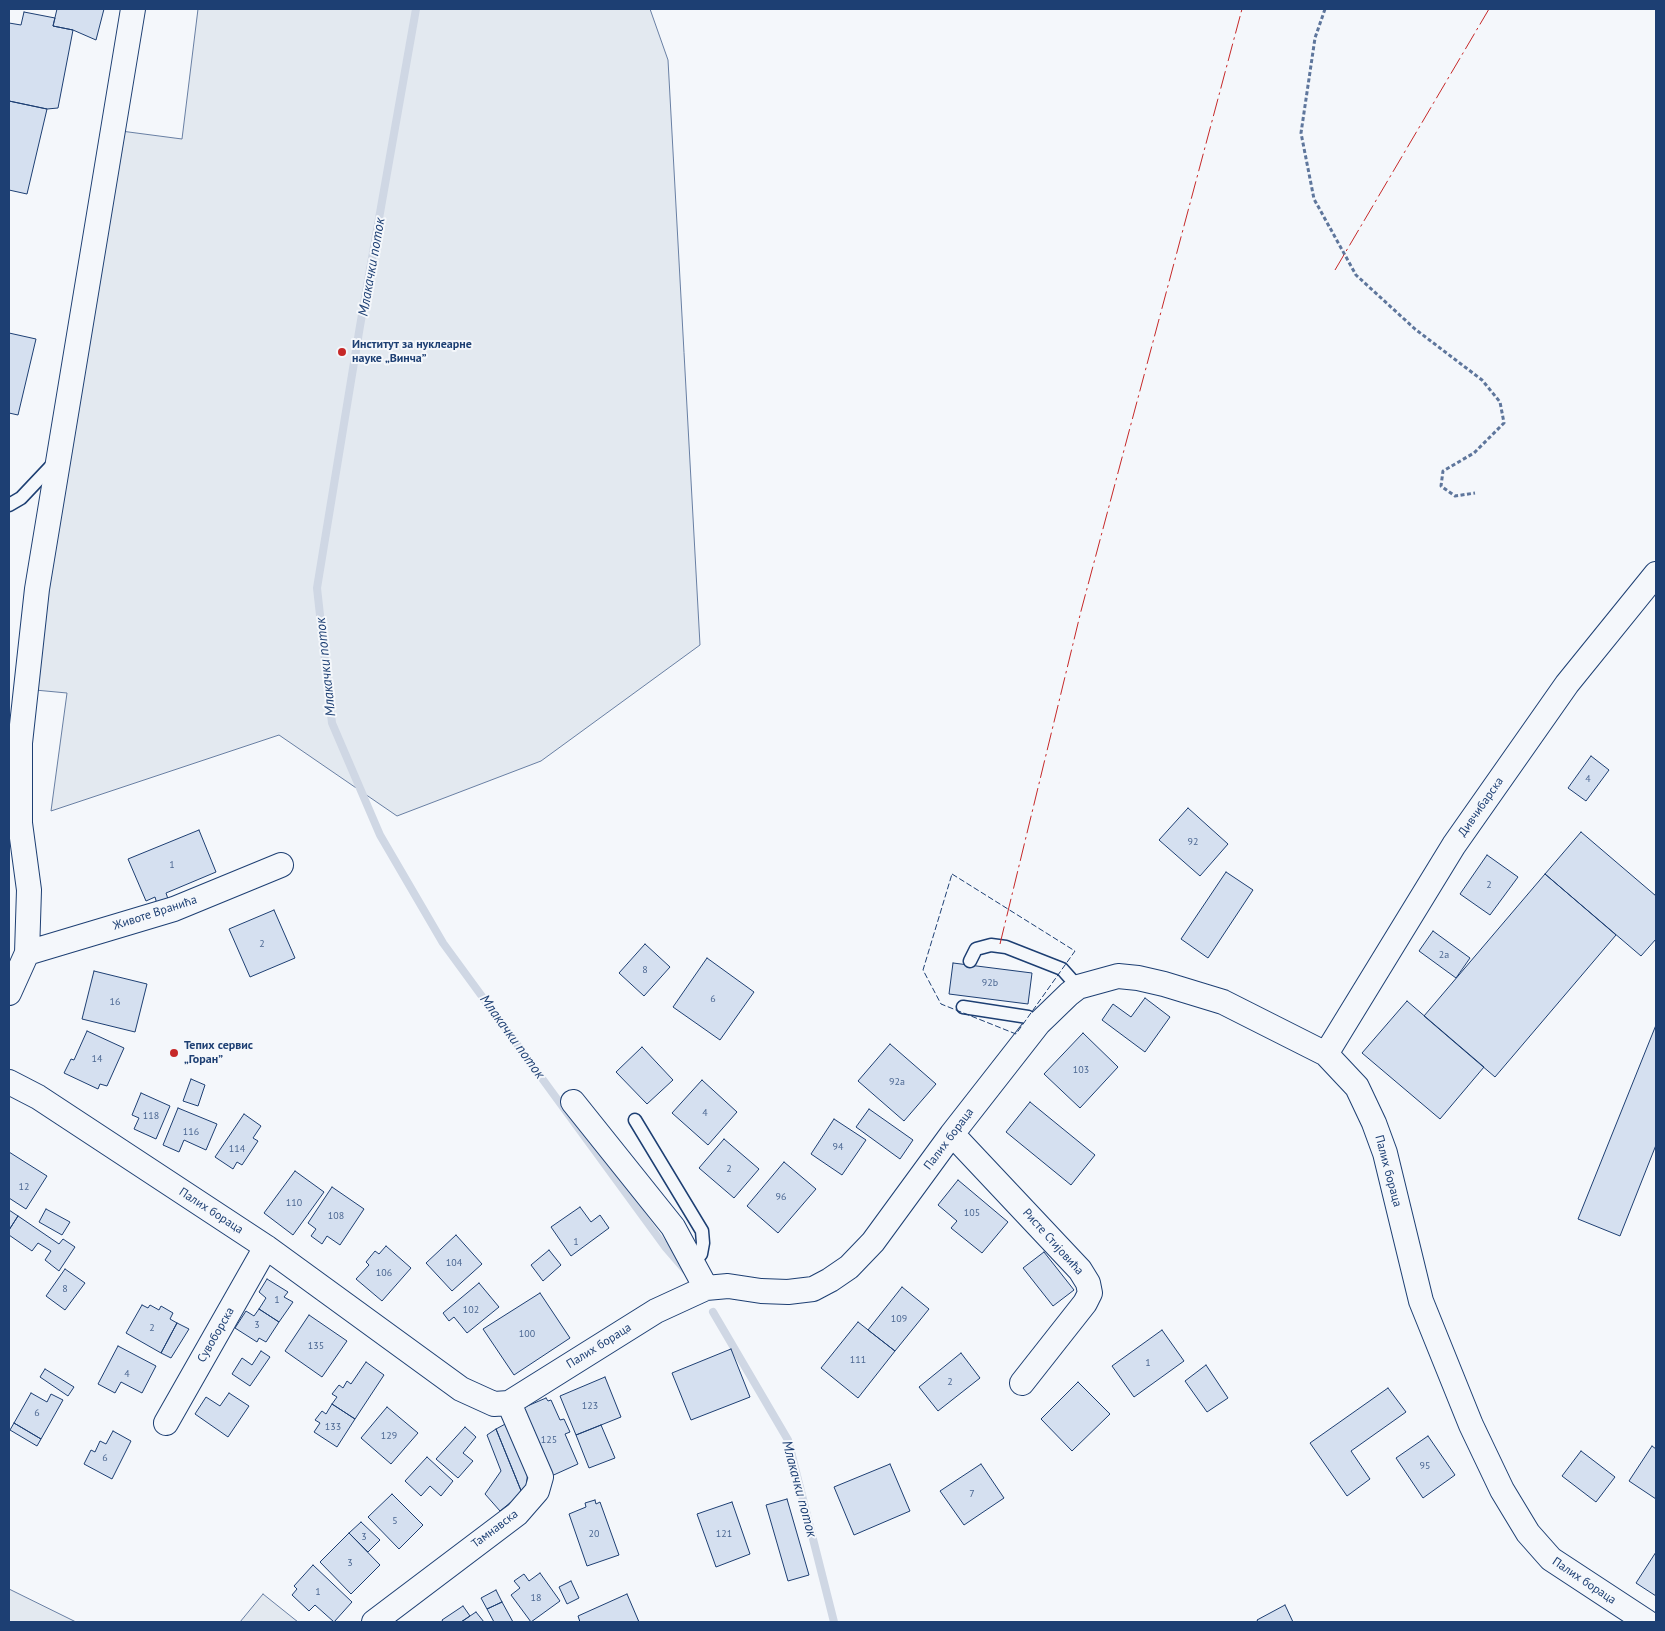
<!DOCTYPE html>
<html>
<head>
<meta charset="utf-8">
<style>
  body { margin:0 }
  #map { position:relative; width:1665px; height:1631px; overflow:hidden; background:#f4f7fb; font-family:"PT Sans",sans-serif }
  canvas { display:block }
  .frame { position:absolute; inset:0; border:10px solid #1d3f73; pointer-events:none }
</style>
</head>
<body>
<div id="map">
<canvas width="1665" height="1631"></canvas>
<div class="frame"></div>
</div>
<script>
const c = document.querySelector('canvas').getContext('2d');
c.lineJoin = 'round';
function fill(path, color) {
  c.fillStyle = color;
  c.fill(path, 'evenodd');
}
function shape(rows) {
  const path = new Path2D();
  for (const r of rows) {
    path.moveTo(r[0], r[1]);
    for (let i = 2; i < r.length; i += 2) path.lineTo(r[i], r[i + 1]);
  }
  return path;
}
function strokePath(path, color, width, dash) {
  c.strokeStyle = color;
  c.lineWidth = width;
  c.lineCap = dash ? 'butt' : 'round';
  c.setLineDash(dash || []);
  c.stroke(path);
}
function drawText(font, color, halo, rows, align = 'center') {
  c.font = font + ' "PT Sans",sans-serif';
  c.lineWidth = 4;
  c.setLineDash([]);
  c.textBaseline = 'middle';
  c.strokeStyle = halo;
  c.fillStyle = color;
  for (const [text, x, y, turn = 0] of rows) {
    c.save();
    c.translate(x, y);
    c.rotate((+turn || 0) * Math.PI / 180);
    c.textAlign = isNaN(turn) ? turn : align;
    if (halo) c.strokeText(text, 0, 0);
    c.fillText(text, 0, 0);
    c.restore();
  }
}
const green = shape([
  [198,9,650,9,668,60,700,645,541,761,397,816,279,735,51,811,67,693,35,690,46,589,121,131,182,139,198,9],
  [9,1589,76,1622,9,1622,9,1589],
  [263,1594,298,1622,240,1622,263,1594]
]);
fill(green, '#e3e9f0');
strokePath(green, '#687fa3', 1);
strokePath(shape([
  [416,9,360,326,317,588,332,723,380,835,443,943,666,1248,686,1271],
  [713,1312,788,1440,834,1622]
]), '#cfd7e4', 8);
const building = shape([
  [57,9,104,9,96,40,73,30,53,26,57,9],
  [24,12,55,18,53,26,73,30,58,108,47,109,9,101,9,23,21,25,24,12],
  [9,101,47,109,27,194,9,190,9,101],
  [9,333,36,339,18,415,9,413,9,333],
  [1591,756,1609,770,1586,801,1568,788,1591,756],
  [1188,808,1228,844,1200,876,1159,840,1188,808],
  [199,830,216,872,166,893,168,899,157,904,155,897,146,901,128,859,199,830],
  [1581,832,1656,896,1656,939,1641,956,1545,874,1581,832],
  [1487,855,1518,877,1490,915,1460,894,1487,855],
  [1226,872,1253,890,1208,958,1181,939,1226,872],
  [1545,874,1616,935,1495,1077,1424,1016,1545,874],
  [274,910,295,958,250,977,229,929,274,910],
  [1433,931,1470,958,1456,978,1419,951,1433,931],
  [645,944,670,967,644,996,619,973,645,944],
  [707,958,754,992,720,1040,673,1007,707,958],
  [953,963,1032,973,1028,1004,949,994,953,963],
  [94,971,147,984,135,1032,82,1019,94,971],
  [1145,998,1170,1017,1145,1052,1102,1020,1113,1004,1131,1017,1145,998],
  [1407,1001,1484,1067,1440,1119,1362,1053,1407,1001],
  [1656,1025,1656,1145,1620,1236,1578,1219,1656,1025],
  [87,1031,124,1048,107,1086,100,1084,98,1089,64,1073,71,1059,74,1060,87,1031],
  [1083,1033,1118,1067,1080,1108,1044,1074,1083,1033],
  [890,1044,936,1084,904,1121,858,1081,890,1044],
  [642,1047,673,1080,647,1104,616,1072,642,1047],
  [191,1079,205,1085,198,1106,183,1101,191,1079],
  [702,1080,737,1112,708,1145,672,1113,702,1080],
  [141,1093,170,1106,156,1139,134,1129,139,1118,132,1115,141,1093],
  [1030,1102,1095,1155,1071,1185,1006,1132,1030,1102],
  [178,1108,217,1124,206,1150,184,1140,179,1152,163,1145,178,1108],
  [869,1109,913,1140,900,1159,856,1127,869,1109],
  [244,1114,261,1126,253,1138,258,1141,242,1165,237,1162,233,1169,215,1157,244,1114],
  [834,1119,866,1140,842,1175,811,1154,834,1119],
  [724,1139,759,1169,734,1198,699,1168,724,1139],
  [9,1152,47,1176,26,1209,9,1198,9,1152],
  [784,1162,816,1189,778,1233,747,1206,784,1162],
  [295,1171,324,1192,293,1235,264,1213,295,1171],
  [958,1180,1008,1222,982,1253,951,1228,957,1221,938,1205,958,1180],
  [332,1187,364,1209,340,1245,327,1236,322,1244,311,1236,316,1229,308,1223,332,1187],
  [580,1207,591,1222,600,1215,609,1228,571,1256,551,1227,580,1207],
  [46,1209,70,1222,62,1235,39,1222,46,1209],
  [9,1210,18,1216,9,1230,9,1210],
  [18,1216,59,1244,63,1239,75,1247,59,1271,45,1260,51,1251,38,1243,32,1251,9,1235,9,1230,18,1216],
  [456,1235,482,1264,452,1291,426,1263,456,1235],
  [386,1246,411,1268,382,1301,356,1279,369,1265,366,1262,375,1251,379,1254,386,1246],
  [549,1250,561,1265,543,1281,531,1265,549,1250],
  [1044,1252,1074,1290,1053,1306,1023,1268,1044,1252],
  [65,1269,85,1283,65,1310,46,1296,65,1269],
  [267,1279,288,1292,284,1297,293,1302,279,1322,259,1309,266,1298,259,1292,267,1279],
  [479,1283,499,1307,467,1333,454,1317,449,1321,443,1313,479,1283],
  [902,1287,929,1309,895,1351,868,1330,902,1287],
  [540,1293,570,1338,514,1375,483,1329,540,1293],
  [142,1305,148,1308,150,1305,159,1310,161,1306,173,1313,170,1319,177,1323,161,1353,126,1333,142,1305],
  [259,1309,279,1322,266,1342,259,1338,257,1342,235,1328,246,1311,254,1316,259,1309],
  [309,1315,347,1341,322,1377,285,1351,309,1315],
  [858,1322,895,1351,858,1398,821,1368,858,1322],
  [177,1323,189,1329,171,1358,161,1353,177,1323],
  [1162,1330,1184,1361,1134,1397,1112,1366,1162,1330],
  [118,1346,156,1366,142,1393,121,1382,115,1393,98,1384,118,1346],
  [731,1349,750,1397,691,1420,672,1373,731,1349],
  [261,1351,270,1357,250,1386,232,1374,242,1358,252,1365,261,1351],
  [961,1353,980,1378,938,1411,919,1387,961,1353],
  [366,1362,384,1375,355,1419,332,1404,337,1397,332,1394,339,1385,343,1388,347,1381,351,1384,366,1362],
  [1206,1365,1228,1398,1207,1412,1185,1381,1206,1365],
  [45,1369,74,1387,68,1396,40,1377,45,1369],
  [605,1377,621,1417,576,1435,560,1396,605,1377],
  [1078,1382,1110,1414,1072,1451,1041,1419,1078,1382],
  [1388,1388,1406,1412,1351,1451,1370,1479,1347,1496,1310,1443,1388,1388],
  [31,1393,47,1402,51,1394,63,1400,41,1439,14,1423,31,1393],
  [229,1393,249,1406,228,1437,195,1414,206,1397,220,1406,229,1393],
  [546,1398,548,1401,551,1400,560,1420,564,1419,570,1432,565,1434,578,1464,547,1478,518,1410,546,1398],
  [332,1404,355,1419,337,1447,314,1432,320,1423,315,1420,322,1411,326,1414,332,1404],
  [387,1407,418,1433,391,1464,361,1438,387,1407],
  [509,1422,528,1471,526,1487,522,1493,496,1429,509,1422],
  [14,1423,41,1439,37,1446,10,1430,14,1423],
  [601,1425,615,1458,589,1468,576,1435,601,1425],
  [465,1427,476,1437,463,1453,473,1461,458,1478,436,1459,465,1427],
  [496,1429,522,1493,500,1511,485,1494,501,1471,487,1435,496,1429],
  [113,1431,131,1441,112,1479,84,1464,91,1450,95,1452,100,1441,106,1444,113,1431],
  [1428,1436,1455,1475,1423,1498,1396,1458,1428,1436],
  [1652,1446,1656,1449,1656,1499,1629,1481,1652,1446],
  [1581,1451,1615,1477,1596,1502,1562,1476,1581,1451],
  [427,1457,453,1481,441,1496,430,1486,421,1496,405,1481,427,1457],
  [890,1464,910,1511,854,1535,834,1487,890,1464],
  [981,1464,1004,1498,964,1525,940,1491,981,1464],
  [392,1494,423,1525,399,1549,368,1517,392,1494],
  [787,1499,809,1575,788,1581,766,1505,787,1499],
  [595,1500,596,1504,600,1502,619,1555,587,1566,569,1514,586,1507,585,1503,595,1500],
  [732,1502,750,1554,716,1567,697,1514,732,1502],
  [361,1522,380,1540,368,1552,349,1533,361,1522],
  [349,1533,380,1565,351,1594,320,1562,349,1533],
  [1656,1552,1656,1596,1636,1583,1656,1552],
  [313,1565,352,1602,334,1622,315,1605,309,1611,292,1595,297,1589,294,1586,313,1565],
  [540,1573,560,1601,531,1622,511,1595,520,1588,514,1581,524,1574,529,1581,540,1573],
  [571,1581,579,1598,567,1604,559,1587,571,1581],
  [496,1590,502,1602,487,1609,481,1598,496,1590],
  [627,1594,639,1622,580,1622,578,1616,627,1594],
  [502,1602,513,1622,494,1622,487,1609,502,1602],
  [1285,1605,1293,1622,1258,1622,1257,1620,1285,1605],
  [463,1606,470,1616,461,1622,443,1622,442,1620,463,1606],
  [476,1612,484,1622,461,1622,476,1612]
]);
fill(building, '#d5e0f0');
strokePath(building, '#1d3f73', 1);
const service = shape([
  [9,505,21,498,55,462],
  [970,961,976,949,991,945,1006,947,1062,969,1078,987],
  [963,1007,1028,1017,1038,1024],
  [635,1120,702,1231,703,1243,701,1254,693,1263]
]);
const minor = shape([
  [27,953,174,909,281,865],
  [9,993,27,953,29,890,20,823,20,743,37,589,133,9],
  [1326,1054,1454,845,1567,684,1656,574],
  [9,1082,38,1097,266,1247,461,1389,494,1404,509,1403,656,1311,706,1288,728,1286,761,1291,788,1292,813,1289,830,1280,849,1267,873,1242,952,1134,1038,1024,1069,994,1078,987,1118,976,1138,978,1164,984,1223,1002,1326,1054,1357,1087,1374,1123,1385,1153,1421,1301,1471,1425,1502,1490,1528,1533,1551,1559,1647,1622],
  [573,1102,673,1227,706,1288],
  [952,1134,1080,1270,1088,1283,1090,1293,1085,1303,1022,1383],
  [166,1423,266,1247],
  [374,1622,517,1514,537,1491,541,1477,509,1403]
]);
strokePath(service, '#1d3f73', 15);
strokePath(minor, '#1d3f73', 26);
strokePath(shape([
  [1325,9,1315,38,1301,133,1314,199,1356,275,1415,329,1482,380,1500,402,1504,423,1474,453,1443,471,1441,486,1455,496,1475,493]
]), '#5e769c', 3, [4, 2.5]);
strokePath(service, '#f4f7fb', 12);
strokePath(minor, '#f4f7fb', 24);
strokePath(shape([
  [952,874,1075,951,1016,1034,941,1004,923,970,952,874]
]), '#1d3f73', 1, [6, 2.5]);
strokePath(shape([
  [1335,270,1489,9],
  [1000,944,1081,611,1242,9]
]), '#c62828', 1, [18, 4, 2.5, 4]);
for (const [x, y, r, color] of [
  [342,352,5,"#c62828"],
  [174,1053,5,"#c62828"]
]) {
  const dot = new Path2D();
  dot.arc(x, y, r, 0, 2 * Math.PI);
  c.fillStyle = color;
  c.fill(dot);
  strokePath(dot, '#f4f7fb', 2);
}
drawText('10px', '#4b6792', null, [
  ["4",1588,779],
  ["92",1193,842],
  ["1",172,865],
  ["2",1489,885],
  ["2",262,944],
  ["2a",1444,955],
  ["8",645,970],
  ["92b",990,983],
  ["6",713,999],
  ["16",115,1002],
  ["14",97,1059],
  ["103",1081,1070],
  ["92a",897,1082],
  ["4",705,1113],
  ["118",151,1116],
  ["116",191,1132],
  ["94",838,1147],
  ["114",237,1149],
  ["2",729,1169],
  ["12",24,1187],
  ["96",781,1197],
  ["110",294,1203],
  ["105",972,1213],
  ["108",336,1216],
  ["1",576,1242],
  ["104",454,1263],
  ["106",384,1273],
  ["8",65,1289],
  ["1",277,1300],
  ["102",471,1310],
  ["109",899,1319],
  ["3",257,1325],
  ["2",152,1328],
  ["100",527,1334],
  ["135",316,1346],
  ["111",858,1360],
  ["1",1148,1363],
  ["4",127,1374],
  ["2",950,1382],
  ["123",590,1406],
  ["6",37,1413],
  ["133",333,1427],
  ["129",389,1436],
  ["125",549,1440],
  ["6",105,1458],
  ["95",1425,1466],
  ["7",972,1494],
  ["5",395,1521],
  ["20",594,1534],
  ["121",724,1534],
  ["3",364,1537],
  ["3",350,1563],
  ["1",318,1592],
  ["18",536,1598]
]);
drawText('bold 12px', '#1d3f73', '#f4f7fb', [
  ["Институт за нуклеарне",352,345],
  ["науке „Винча”",352,359],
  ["Тепих сервис",184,1046],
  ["„Горан”",184,1060]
], 'left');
drawText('12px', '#1d3f73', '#f4f7fb', [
  ["Дивчибарска",1481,807,-55],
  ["Животе Вранића",155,913,-18],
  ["Палих бораца",949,1139,-53],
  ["Палих бораца",1388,1171,75],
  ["Палих бораца",211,1211,33],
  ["Ристе Стијовића",1053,1242,48],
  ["Сувоборска",216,1335,-60],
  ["Палих бораца",599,1346,-32],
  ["Тамнавска",495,1529,-37],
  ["Палих бораца",1584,1581,34]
]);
drawText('italic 14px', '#1d3f73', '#f4f7fb', [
  ["Млакачки поток",372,267,-80],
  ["Млакачки поток",326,667,-96],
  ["Млакачки поток",512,1037,54],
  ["Млакачки поток",799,1489,75]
]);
</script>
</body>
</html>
